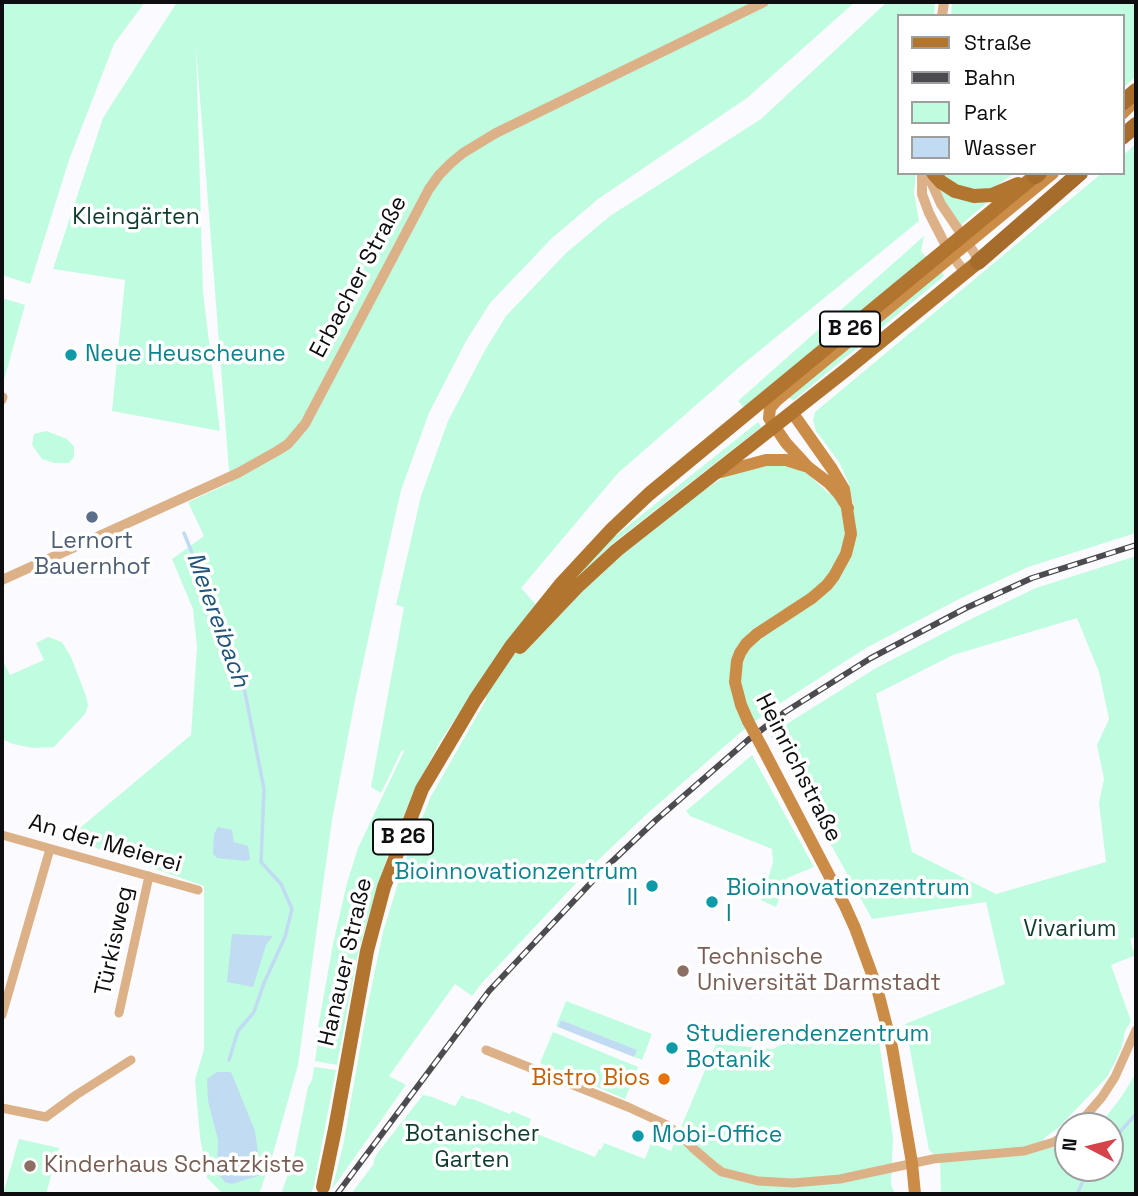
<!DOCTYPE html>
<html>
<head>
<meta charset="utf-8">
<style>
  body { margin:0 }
  #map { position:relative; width:1138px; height:1196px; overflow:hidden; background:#fbfafe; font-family:"Space Grotesk",sans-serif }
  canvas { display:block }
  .frame { position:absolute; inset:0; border:4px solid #0e0d10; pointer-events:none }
  .legend { position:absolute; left:897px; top:14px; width:228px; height:161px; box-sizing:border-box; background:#fff; border:2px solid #9f9e9f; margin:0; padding:9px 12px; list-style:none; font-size:21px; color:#0e0d10 }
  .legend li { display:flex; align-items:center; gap:14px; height:35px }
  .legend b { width:35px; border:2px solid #9f9e9f }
  .north { position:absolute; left:1054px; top:1112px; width:70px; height:70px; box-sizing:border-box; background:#fff; border:2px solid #9f9e9f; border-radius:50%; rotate:277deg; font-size:19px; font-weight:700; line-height:28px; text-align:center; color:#0e0d10 }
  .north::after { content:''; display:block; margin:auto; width:24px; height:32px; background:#d4444a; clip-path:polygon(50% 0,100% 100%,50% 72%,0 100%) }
</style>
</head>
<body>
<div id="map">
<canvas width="1138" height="1196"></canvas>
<div class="frame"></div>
<ul class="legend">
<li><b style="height:9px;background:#b2752f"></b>Straße</li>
<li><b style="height:9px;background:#4c4b4f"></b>Bahn</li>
<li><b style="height:19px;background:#c0fce0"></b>Park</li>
<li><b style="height:19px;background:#c0dbf2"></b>Wasser</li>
</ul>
<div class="north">N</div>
</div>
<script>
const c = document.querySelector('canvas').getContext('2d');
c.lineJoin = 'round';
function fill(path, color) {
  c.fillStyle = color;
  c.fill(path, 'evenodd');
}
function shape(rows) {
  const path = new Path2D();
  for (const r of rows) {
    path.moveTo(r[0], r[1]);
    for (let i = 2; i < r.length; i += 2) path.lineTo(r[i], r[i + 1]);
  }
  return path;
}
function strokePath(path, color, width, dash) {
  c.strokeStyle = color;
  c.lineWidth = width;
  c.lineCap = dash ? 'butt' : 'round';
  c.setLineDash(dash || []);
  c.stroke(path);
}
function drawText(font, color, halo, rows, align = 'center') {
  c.font = font + ' "Space Grotesk",sans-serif';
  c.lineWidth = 7;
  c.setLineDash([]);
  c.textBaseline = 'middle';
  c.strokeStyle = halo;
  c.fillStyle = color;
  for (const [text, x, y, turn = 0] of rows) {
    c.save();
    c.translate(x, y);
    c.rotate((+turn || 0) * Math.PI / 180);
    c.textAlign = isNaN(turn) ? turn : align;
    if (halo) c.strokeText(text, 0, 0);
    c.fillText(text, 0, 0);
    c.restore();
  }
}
fill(shape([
  [2,2,145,2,114,44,69,160,30,284,2,275],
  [177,2,855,2,747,98,598,199,552,238,490,303,466,341,429,413,401,490,382,575,355,700,332,820,298,1065,272,1157,259,1194,223,1194,207,1178,200,1137,195,1080,204,1049,204,886,68,838,191,735,197,647,193,609,172,559,204,536,188,502,230,483,196,48,203,292,220,431,112,411,125,280,53,269,103,118],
  [887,2,935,2,934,16,898,16,898,173,916,173,914,193,919,221,743,364,618,473,521,588,537,606,479,683,440,742,412,795,386,860,367,922,357,958,337,1065,315,1061,317,1047,316,1039,333,944,347,883,358,848,404,751,402,750,381,793,371,787,404,607,396,605,421,496,448,421,484,352,506,316,566,253,610,216,761,119],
  [952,2,1136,2,1136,76,1122,89,1122,16,951,16],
  [1136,144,1136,533,1028,567,961,598,866,648,779,704,741,732,649,812,595,863,481,984,472,996,455,984,389,1076,406,1085,332,1189,343,1146,367,1009,383,932,404,864,431,796,486,700,486,684,544,621,643,530,727,475,766,466,785,465,806,472,828,493,840,495,854,508,849,484,839,462,816,431,813,420,815,412,1102,173,1122,173,1122,156],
  [943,173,1015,173,990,190,963,188,946,178],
  [938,185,990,200,961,225,945,201],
  [924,236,921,251,928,259,745,409,738,401],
  [941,271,944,275,943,277,794,400,790,399,789,397],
  [2,298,25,305,2,387],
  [758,422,761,426,760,428,612,544,539,617,609,541],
  [46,431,67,439,74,446,74,457,69,463,54,463,42,459,32,445,34,434],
  [1136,556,1136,936,1130,939,1133,950,1136,950,1136,955,1111,965,1131,1021,1125,1031,1122,1046,1115,1062,1107,1077,1058,1128,1043,1139,1056,1150,1061,1157,1068,1153,1068,1168,1110,1168,1110,1126,1099,1126,1122,1096,1136,1073,1136,1194,941,1194,940,1160,929,1150,905,1024,1005,984,986,902,872,919,771,736,790,722,876,668,971,619,1036,588],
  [1077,618,1099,672,1109,719,1097,745,1104,779,1099,803,1106,862,996,894,912,852,876,694,953,655],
  [48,637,62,642,71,657,86,696,88,705,85,714,54,747,33,748,13,744,2,739,2,659,10,675,44,660,36,643],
  [752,755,814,867,787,878,776,907,761,900,773,863,772,849,690,816,686,811],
  [566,1001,652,1034,642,1060,634,1057,636,1050,561,1020,558,1027,556,1026],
  [818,1026,879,1041,893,1137,891,1184,895,1194,351,1194,373,1165,376,1155,423,1095,432,1097,455,1106,462,1095,466,1098,475,1100,510,1114,512,1111,531,1119,527,1130,595,1157,599,1149,601,1150,604,1143,645,1159,651,1143,671,1151,716,1044,773,1049],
  [553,1032,638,1067,625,1099,540,1063],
  [314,1067,336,1070,314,1185,311,1194,281,1194,294,1157,308,1087,312,1080],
  [19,1139,59,1148,46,1194,3,1194]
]), '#c0fce0');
fill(shape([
  [218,827,232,830,234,842,248,846,250,859,246,861,217,858,213,854,214,834],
  [232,934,273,936,266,945,253,987,227,982],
  [561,1020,637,1050,634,1057,558,1027],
  [217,1072,231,1072,255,1131,261,1175,232,1184,225,1182,219,1175,217,1167,218,1140,208,1101,207,1079]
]), '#c0dbf2');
strokePath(shape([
  [184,533,242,677,264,789,261,862,281,884,292,909,285,937,264,983,254,1012,238,1031,229,1060],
  [1110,1143,1136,1114],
  [1077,1194,1089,1168]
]), '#c0dbf2', 3.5);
strokePath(shape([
  [2,400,3,397],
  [2,835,198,890],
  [119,1013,149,876],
  [2,1015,50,849],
  [486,1050,628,1107,667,1125,680,1135,694,1149,715,1167,722,1172,758,1181,793,1183,840,1179,933,1159,1024,1151,1054,1142,1068,1133],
  [2,1108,46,1117,76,1095,131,1060],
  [1077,1126,1102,1097,1115,1077,1136,1030]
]), '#dcb187', 9);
strokePath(shape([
  [942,16,944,2],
  [922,173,922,194,929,213,947,248,960,266,966,271],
  [927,173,941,204,975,254,978,262],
  [2,580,238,473,277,451,288,444,305,424,429,189,439,175,451,163,463,153,496,133,764,2]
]), '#dcb187', 10);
strokePath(shape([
  [1122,114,1136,100],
  [717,473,766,460,786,460,805,466],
  [848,508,839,494,829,483,808,467,786,443,769,418,770,408,777,400,1053,173],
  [748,721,741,705,735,682,737,661,740,653,746,644,757,634,812,598,827,585,834,576,846,554,851,534,844,489,832,469,792,412],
  [763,749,845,906,855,928,877,988,892,1047,912,1163,915,1194]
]), '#cb8c47', 12);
strokePath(shape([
  [933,173,941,182,955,191,974,196,992,195,1018,184],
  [520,647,579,585,617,550,847,369,978,262],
  [323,1187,335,1129,367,951,384,887,422,789,475,700,512,645,560,585,612,529,649,494,1035,176]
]), '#b2752f', 14);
strokePath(shape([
  [1122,103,1136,91],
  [1122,137,1136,125],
  [1035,176,1039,173],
  [978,262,1080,173]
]), '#a66c2c', 16);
const rail = shape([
  [337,1194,489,991,603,870,656,820,748,740,785,712,871,658,966,608,1032,578,1136,545]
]);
strokePath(rail, '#4c4b4f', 6);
strokePath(rail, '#fff', 3.5, [10]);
strokePath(shape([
  [748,721,763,749]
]), '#cb8c47', 12);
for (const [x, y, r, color] of [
  [71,355,7,"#0f9aa8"],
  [92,517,7,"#5c6f8a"],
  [652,886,7,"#0f9aa8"],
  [712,902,7,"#0f9aa8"],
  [683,971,7,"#8d6e63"],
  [672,1048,7,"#0f9aa8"],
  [664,1079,7,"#e8710a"],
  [638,1136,7,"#0f9aa8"],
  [30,1166,7,"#8d6e63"]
]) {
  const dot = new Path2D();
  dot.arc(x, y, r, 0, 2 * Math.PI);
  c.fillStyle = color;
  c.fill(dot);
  strokePath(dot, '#fff', 2.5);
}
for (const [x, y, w] of [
  [850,329,60],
  [403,837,60]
]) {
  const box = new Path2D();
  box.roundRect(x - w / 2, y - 17.5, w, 35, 5);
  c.fillStyle = '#fff';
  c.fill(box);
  strokePath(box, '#0e0d10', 2);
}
drawText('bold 21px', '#0e0d10', null, [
  ["B 26",850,329],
  ["B 26",403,837]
]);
drawText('23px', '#113c2c', '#fff', [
  ["Kleingärten",136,218],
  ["Vivarium",1070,930],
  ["Botanischer",472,1135],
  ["Garten",472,1161]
]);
drawText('23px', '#0e0d10', '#fff', [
  ["Erbacher Straße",359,277,-62],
  ["Heinrichstraße",798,768,63],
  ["An der Meierei",105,844,16],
  ["Türkisweg",115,941,-78],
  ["Hanauer Straße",346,962,-77]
]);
drawText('23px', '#0d838f', '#fff', [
  ["Neue Heuscheune",85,355],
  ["Bioinnovationzentrum",638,873,"right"],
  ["II",638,899,"right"],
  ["Bioinnovationzentrum",726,889],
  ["I",726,915],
  ["Studierendenzentrum",686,1035],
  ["Botanik",686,1061],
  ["Mobi-Office",652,1136]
], 'left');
drawText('23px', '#4e5e75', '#fff', [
  ["Lernort",92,542],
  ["Bauernhof",92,568]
]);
drawText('23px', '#785e54', '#fff', [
  ["Technische",697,958],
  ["Universität Darmstadt",697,984],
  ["Kinderhaus Schatzkiste",44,1166]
], 'left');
drawText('23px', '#c56008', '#fff', [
  ["Bistro Bios",650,1079]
], 'right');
drawText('italic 24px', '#21547a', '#fff', [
  ["Meiereibach",217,620,70]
]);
</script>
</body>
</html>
